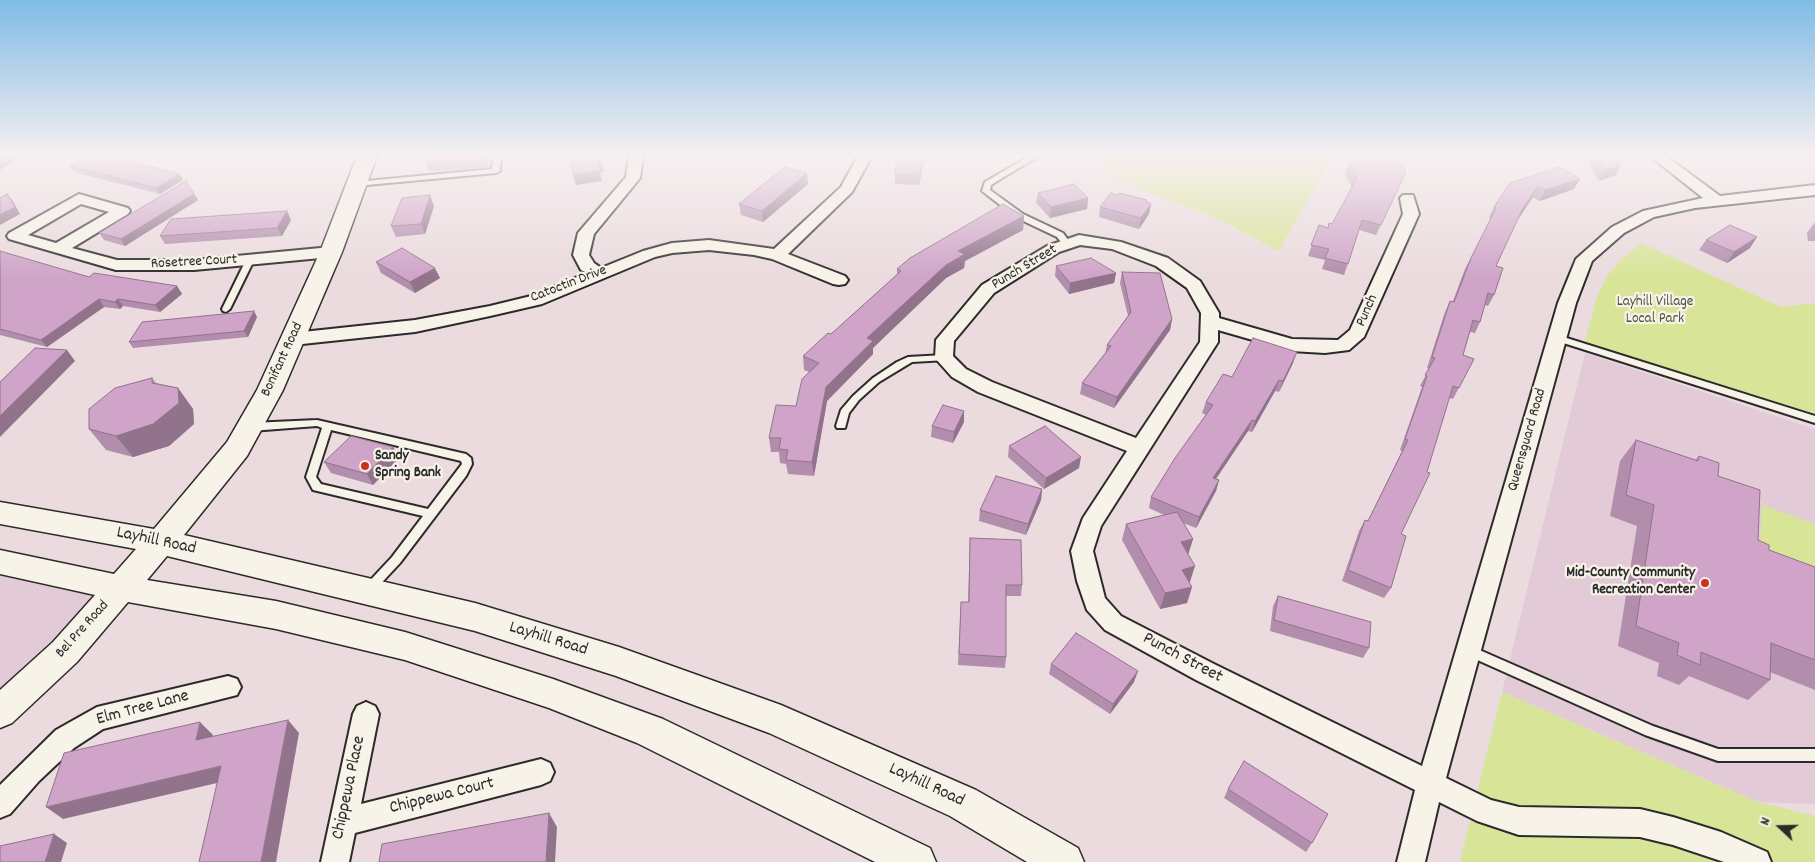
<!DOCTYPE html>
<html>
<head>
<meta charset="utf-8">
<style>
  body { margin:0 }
  #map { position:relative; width:1815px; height:862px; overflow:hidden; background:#ebdbde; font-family:Dekko,sans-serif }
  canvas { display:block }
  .north { position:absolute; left:1755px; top:802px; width:50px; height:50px; -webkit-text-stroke:4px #f7f3e8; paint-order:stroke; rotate:291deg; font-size:14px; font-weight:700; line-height:20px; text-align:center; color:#2b2b2b }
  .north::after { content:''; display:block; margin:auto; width:18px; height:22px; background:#2b2b2b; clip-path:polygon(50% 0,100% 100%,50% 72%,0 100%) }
</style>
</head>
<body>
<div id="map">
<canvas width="1815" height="862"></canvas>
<div class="north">N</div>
</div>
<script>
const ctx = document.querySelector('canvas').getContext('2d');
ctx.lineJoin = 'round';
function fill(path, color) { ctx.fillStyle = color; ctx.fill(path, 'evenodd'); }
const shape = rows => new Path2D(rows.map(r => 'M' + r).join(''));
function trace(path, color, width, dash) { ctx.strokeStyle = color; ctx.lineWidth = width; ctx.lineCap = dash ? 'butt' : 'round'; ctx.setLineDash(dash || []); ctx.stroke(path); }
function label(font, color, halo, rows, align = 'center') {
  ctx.font = font + ' Dekko,sans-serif'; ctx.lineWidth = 4.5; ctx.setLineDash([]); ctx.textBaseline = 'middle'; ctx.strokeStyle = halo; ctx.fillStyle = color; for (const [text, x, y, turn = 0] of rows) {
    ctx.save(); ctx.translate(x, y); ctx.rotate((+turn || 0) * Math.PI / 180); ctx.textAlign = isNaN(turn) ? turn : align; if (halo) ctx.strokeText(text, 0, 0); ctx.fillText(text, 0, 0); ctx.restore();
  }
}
const built = shape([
  [1585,353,1815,429,1815,804,1758,802,1502,692],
  [0,562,120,588,0,712]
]);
const green = shape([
  [1102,156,1340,156,1330,161,1279,251,1218,219,1110,177],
  [1641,243,1781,307,1815,303,1815,425,1733,399,1733,396,1583,348,1597,297,1607,276,1622,258],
  [1762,505,1815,524,1815,590,1758,569],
  [1502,692,1758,802,1815,816,1815,862,1460,862]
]);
const lane = shape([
  [493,156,501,156,500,171,496,173,356,186,352,184,356,182,492,169,493,156],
  [1030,156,1039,156,1002,178,991,185,990,190,1023,214,1063,233,1071,244,1070,246,1064,246,1057,237,1017,218,982,191,985,182,1030,156],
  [247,258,250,258,254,260,230,309,226,312,223,311,222,309,247,258],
  [1557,335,1815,416,1815,423,1554,340,1552,338,1554,336,1557,335],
  [944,355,949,358,947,360,912,362,879,382,859,400,849,413,845,428,837,428,836,426,841,410,853,396,873,378,897,362,908,357,944,355],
  [317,420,466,454,471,458,472,464,466,476,400,563,372,593,368,595,364,593,362,590,364,587,392,557,423,516,313,490,306,477,322,428,317,426,251,431,246,427,251,423,317,420],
  [331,430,461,461,462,464,428,509,321,484,316,477,331,430],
  [1468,645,1653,726,1718,749,1815,749,1815,761,1718,761,1645,735,1464,654,1462,650,1464,646,1468,645]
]);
const street = shape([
  [629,156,643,156,640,178,594,234,589,255,594,263,601,268,643,251,672,243,709,240,774,249,841,187,858,156,872,156,852,192,788,254,845,276,848,280,845,284,839,285,833,284,772,259,754,255,709,250,672,253,655,257,542,304,490,316,415,332,293,345,287,343,284,339,287,335,293,333,415,320,490,306,531,296,587,273,581,270,573,255,578,233,626,177,629,156],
  [1650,156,1666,156,1720,196,1815,185,1815,195,1695,208,1654,217,1624,233,1592,261,1576,303,1446,778,1491,800,1519,807,1640,809,1673,817,1721,832,1767,852,1771,862,1724,862,1673,845,1640,837,1519,835,1477,821,1439,802,1425,862,1397,862,1415,790,1196,680,1105,630,1087,610,1077,581,1071,551,1083,518,1127,451,978,392,952,377,935,358,936,340,982,285,1047,246,1079,235,1121,242,1168,258,1200,281,1219,313,1219,318,1292,339,1338,340,1350,330,1403,214,1400,198,1403,195,1413,195,1419,214,1364,337,1349,350,1325,353,1291,351,1218,330,1218,342,1101,526,1093,551,1105,598,1121,616,1214,664,1422,766,1558,303,1576,259,1612,227,1643,211,1703,198,1650,156],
  [1080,245,1112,249,1156,266,1187,288,1201,313,1200,342,1136,438,992,382,966,369,953,356,954,341,994,293,1059,252,1080,245],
  [79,194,128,208,130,211,128,214,72,248,117,260,194,260,331,247,337,249,339,252,337,255,331,257,194,270,116,270,9,239,7,236,9,233,79,194],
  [81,204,109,212,56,243,28,235,81,204],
  [228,676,237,679,241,687,237,695,103,729,74,748,39,781,10,814,0,818,0,785,56,730,97,707,228,676],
  [366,702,375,706,379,714,361,804,541,759,550,763,554,772,550,781,541,785,355,833,349,862,321,862,353,714,357,706,366,702]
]);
const secondary = shape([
  [357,156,377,156,342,252,283,390,247,456,184,535,475,603,619,647,781,705,976,790,1078,848,1084,862,1027,862,950,816,769,733,616,676,475,631,167,556,147,580,276,601,405,632,553,679,663,719,930,848,936,862,875,862,637,743,549,708,405,660,276,629,128,602,77,662,12,723,0,728,0,690,53,642,95,595,0,574,0,550,114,574,136,549,0,524,0,502,154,529,227,442,257,390,320,252,357,156]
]);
const wall = shape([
  [424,156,490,156,486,168,429,171],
  [897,156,927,156,926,161,924,160,919,185,895,184,895,174],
  [1353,156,1396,156,1401,183,1376,235,1359,230,1344,275,1322,269,1325,260,1308,256,1319,225,1328,228,1332,224,1352,187,1345,174,1349,164,1350,164],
  [1585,156,1616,156,1616,175,1599,181],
  [70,166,183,180,160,194,74,172],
  [1510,183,1574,189,1540,201,1533,197,1518,219,1496,266,1494,295,1488,306,1485,305,1480,322,1475,333,1470,332,1463,355,1474,359,1453,399,1449,398,1401,534,1391,588,1384,598,1342,581,1359,531,1365,520,1368,521,1402,451,1400,450,1422,387,1420,386,1429,369,1427,368,1445,312,1450,301,1453,301,1465,269,1491,219,1489,218,1494,207],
  [808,184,763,222,741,215,739,204],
  [1038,193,1088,198,1087,209,1050,218,1036,203],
  [194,194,198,200,125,246,104,240,99,233],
  [1147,203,1151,204,1149,214,1139,229,1099,217,1100,207],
  [434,206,425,234,396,237,391,226],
  [287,211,291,220,282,236,165,244,160,236],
  [1024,216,1023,230,965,261,964,268,946,278,873,348,873,354,827,401,814,476,788,474,786,464,780,463,779,452,771,452,769,438,796,406,809,372,804,370,803,356,831,334,897,275,897,269],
  [1815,222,1815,241,1808,241,1807,233],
  [1757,237,1750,248,1727,263,1699,250,1706,240],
  [0,251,89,277,177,286,182,294,160,312,123,306,120,309,104,307,47,347,0,335],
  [376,262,440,278,415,293,381,273],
  [1056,266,1116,273,1114,283,1069,294,1055,276],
  [1122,272,1172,319,1170,330,1114,408,1080,394,1082,383,1105,354,1107,345,1128,316,1120,283],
  [257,317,248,337,133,348,129,342],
  [1293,363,1279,392,1275,391,1252,432,1248,431,1216,479,1219,480,1216,491,1196,528,1183,523,1193,539,1188,554,1190,582,1189,582,1192,587,1187,603,1160,609,1122,540,1126,524,1164,515,1149,508,1151,497,1206,415,1202,413,1206,402,1232,377],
  [152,378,156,383,178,388,193,409,194,424,169,446,133,457,106,450,89,429],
  [964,422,953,443,931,437,932,426],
  [1636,440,1695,460,1699,456,1718,476,1758,540,1769,550,1815,567,1815,690,1770,672,1770,680,1748,700,1689,676,1679,685,1657,676,1659,663,1618,646,1637,526,1610,516,1620,461],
  [1009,446,1079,468,1044,489,1008,457],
  [393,447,399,458,373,485,331,473,324,462],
  [1042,489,1041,500,1026,535,979,521,980,510],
  [970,538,1022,585,1021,596,1006,596,1006,657,1005,668,958,665,961,602,968,602],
  [1278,596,1369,648,1363,658,1270,631,1273,606],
  [1051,664,1134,682,1110,714,1049,674],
  [1228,789,1312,843,1306,852,1224,798]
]);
const shadedWall = shape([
  [0,156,22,156,0,170],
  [483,156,490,156,486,168],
  [923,156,924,156,924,160,919,185,920,174],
  [602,162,604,172,600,173,602,181,576,185,573,175,597,163],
  [1621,165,1616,175,1599,181,1605,170],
  [807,173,808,184,763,222,762,211],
  [180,174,183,180,160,194,156,188],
  [1580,179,1574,189,1540,201,1545,190],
  [1538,186,1533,197,1517,221,1522,210],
  [7,194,13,201,20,214,0,225,0,215],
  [194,194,198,200,125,246,121,239],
  [430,195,434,206,425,234,421,224],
  [1088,198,1087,209,1050,218,1051,207],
  [1151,204,1149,214,1139,229,1141,218],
  [287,211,291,220,282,236,277,228],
  [1024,216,1023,230,965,261,964,268,946,278,873,348,873,354,827,401,814,476,812,462,826,387,867,338,958,251],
  [1757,237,1750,248,1727,263,1734,252],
  [435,268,440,278,415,293,410,282],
  [1116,273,1114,283,1069,294,1070,283],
  [177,286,182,294,160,312,155,305],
  [99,299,104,307,47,347,41,340],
  [118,299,123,306,120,309,115,302],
  [254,311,257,317,248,337,244,331],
  [1172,319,1170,330,1114,408,1117,397],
  [67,350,75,361,0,437,0,416],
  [1297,352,1293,363,1279,392,1283,381],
  [1279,380,1275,391,1252,432,1255,421],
  [178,388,193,409,194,424,169,446,133,457,116,436],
  [964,411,964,422,953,443,954,432],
  [1252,420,1248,431,1209,489,1213,478],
  [393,447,399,458,373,485,367,474],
  [1081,457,1079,468,1044,489,1046,478],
  [1219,480,1216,491,1196,528,1199,517],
  [1042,489,1041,500,1026,535,1028,524],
  [1193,539,1188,555,1181,542],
  [1195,566,1190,582,1177,586,1182,570],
  [1192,587,1187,603,1160,609,1165,593],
  [1138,671,1134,682,1110,714,1113,704],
  [288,720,299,733,276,862,261,862],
  [200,722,213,735,209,753,196,740],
  [221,766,234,779,63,819,46,807],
  [549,813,557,827,555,862,546,862],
  [54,834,67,843,61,862,45,862]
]);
const building = shape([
  [89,156,108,156,180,174,156,188,70,166,89,156],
  [569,156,600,156,602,162,597,163,600,170,573,175,569,156],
  [897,156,923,156,920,174,895,174,897,156],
  [1354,156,1396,156,1406,172,1381,225,1362,220,1348,264,1325,258,1329,249,1311,245,1319,225,1328,228,1329,223,1332,224,1357,178,1349,164,1358,164,1354,156],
  [1597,156,1616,156,1621,165,1605,170,1597,156],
  [785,167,807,173,762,211,739,204,785,167],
  [1560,167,1580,179,1545,190,1538,186,1522,210,1496,266,1503,268,1494,295,1488,293,1480,322,1473,320,1463,355,1474,359,1459,388,1453,386,1427,472,1430,473,1401,534,1406,536,1391,588,1348,570,1365,520,1368,521,1408,440,1405,439,1427,376,1425,375,1435,358,1432,357,1450,301,1454,302,1471,258,1496,208,1494,207,1510,183,1560,167],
  [186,181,194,194,121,239,99,233,186,181],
  [1074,184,1088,198,1051,207,1038,193,1074,184],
  [1111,193,1118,195,1119,193,1147,200,1146,202,1151,204,1141,218,1100,207,1111,193],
  [7,194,15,207,0,215,0,198,7,194],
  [430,195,421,224,391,226,402,198,430,195],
  [1003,204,1024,216,958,251,965,254,946,265,867,338,873,341,826,387,812,462,786,460,788,450,779,449,781,438,769,438,776,405,796,406,802,379,819,363,803,356,828,333,831,334,901,271,897,269,910,258,1003,204],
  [287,211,277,228,160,236,171,219,287,211],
  [1730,225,1757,237,1734,252,1706,240,1730,225],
  [402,248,435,268,410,282,376,262,402,248],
  [0,251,89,277,94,273,177,286,155,305,118,299,115,302,99,299,41,340,0,329,0,251],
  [1091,258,1116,273,1070,283,1056,266,1091,258],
  [1122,272,1160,273,1172,319,1117,397,1082,383,1111,346,1107,345,1131,312,1122,272],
  [254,311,244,331,129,342,142,322,254,311],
  [1253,338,1297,352,1283,381,1279,380,1255,421,1252,420,1213,478,1219,480,1199,517,1151,497,1175,458,1213,405,1206,402,1223,374,1232,377,1253,338],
  [35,348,67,350,0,416,0,382,35,348],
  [152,378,152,383,178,388,179,403,153,424,116,436,89,429,89,409,115,388,152,378],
  [943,405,964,411,954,432,932,426,943,405],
  [1045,426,1081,457,1046,478,1009,446,1045,426],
  [351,436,393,447,367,474,324,462,351,436],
  [1636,440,1698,461,1699,456,1719,463,1718,476,1760,490,1758,540,1769,545,1769,550,1815,567,1815,660,1771,643,1770,680,1701,652,1700,665,1677,655,1679,643,1636,626,1654,505,1626,495,1636,440],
  [996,476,1042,489,1028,524,980,510,996,476],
  [1177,512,1193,539,1181,542,1195,566,1182,570,1192,587,1165,593,1126,524,1177,512],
  [970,538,1021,540,1022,585,1006,585,1006,657,959,654,961,602,969,602,970,538],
  [1278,596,1371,622,1369,648,1274,620,1278,596],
  [1076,633,1138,671,1113,704,1051,664,1076,633],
  [288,720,261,862,199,862,221,766,46,807,64,753,200,722,196,740,288,720],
  [1244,761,1328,814,1312,843,1228,789,1244,761],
  [549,813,546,862,379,862,382,844,549,813],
  [54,834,45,862,0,862,0,846,54,834]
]);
const markers = [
  [365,466,5,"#c8321e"],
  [1705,583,5,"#c8321e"]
];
const streetNames = [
  ["Rosetree Court",194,263,-3],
  ["Punch Street",1025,268,-31],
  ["Catoctin Drive",569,285,-21],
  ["Punch",1368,311,-66],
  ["Bonifant Road",283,360,-65],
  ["Queensguard Road",1528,440,-74],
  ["Bel Pre Road",83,630,-48]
];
const parkNames = [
  ["Layhill Village",1655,303],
  ["Local Park",1655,320]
];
const poiNames = [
  ["Sandy",375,457],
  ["Spring Bank",375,474],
  ["Mid-County Community",1695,574,"right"],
  ["Recreation Center",1695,591,"right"]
];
const nearStreetnames = [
  ["Layhill Road",156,542,12],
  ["Layhill Road",548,640,17],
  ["Punch Street",1182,659,28],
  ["Elm Tree Lane",143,709,-15],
  ["Layhill Road",926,786,25],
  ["Chippewa Place",350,788,-78],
  ["Chippewa Court",442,797,-14]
];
fill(built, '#e3cad7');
fill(green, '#d8e598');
trace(lane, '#2b2b2b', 4);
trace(street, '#2b2b2b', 4);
trace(secondary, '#2b2b2b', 3);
fill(lane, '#f7f3e8');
fill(street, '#f7f3e8');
fill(secondary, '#f7f3e8');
fill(wall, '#b28dac');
fill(shadedWall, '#91738c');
fill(building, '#cfa4c8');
trace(building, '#91738c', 1);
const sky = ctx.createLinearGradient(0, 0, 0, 277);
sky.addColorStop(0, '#7fbce6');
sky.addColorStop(0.56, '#f6eff0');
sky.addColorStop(1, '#f6eff000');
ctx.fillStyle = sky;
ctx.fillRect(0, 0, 1815, 277);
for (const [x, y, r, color] of markers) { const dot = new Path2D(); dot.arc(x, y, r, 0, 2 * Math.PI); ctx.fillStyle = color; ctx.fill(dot); trace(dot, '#f7f3e8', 2); }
label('15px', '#2b2b2b', '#f7f3e8', streetNames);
label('15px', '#4e5041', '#f7f3e8', parkNames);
label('bold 15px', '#2b2b2b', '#f7f3e8', poiNames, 'left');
label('18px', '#2b2b2b', '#f7f3e8', nearStreetnames);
</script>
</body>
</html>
